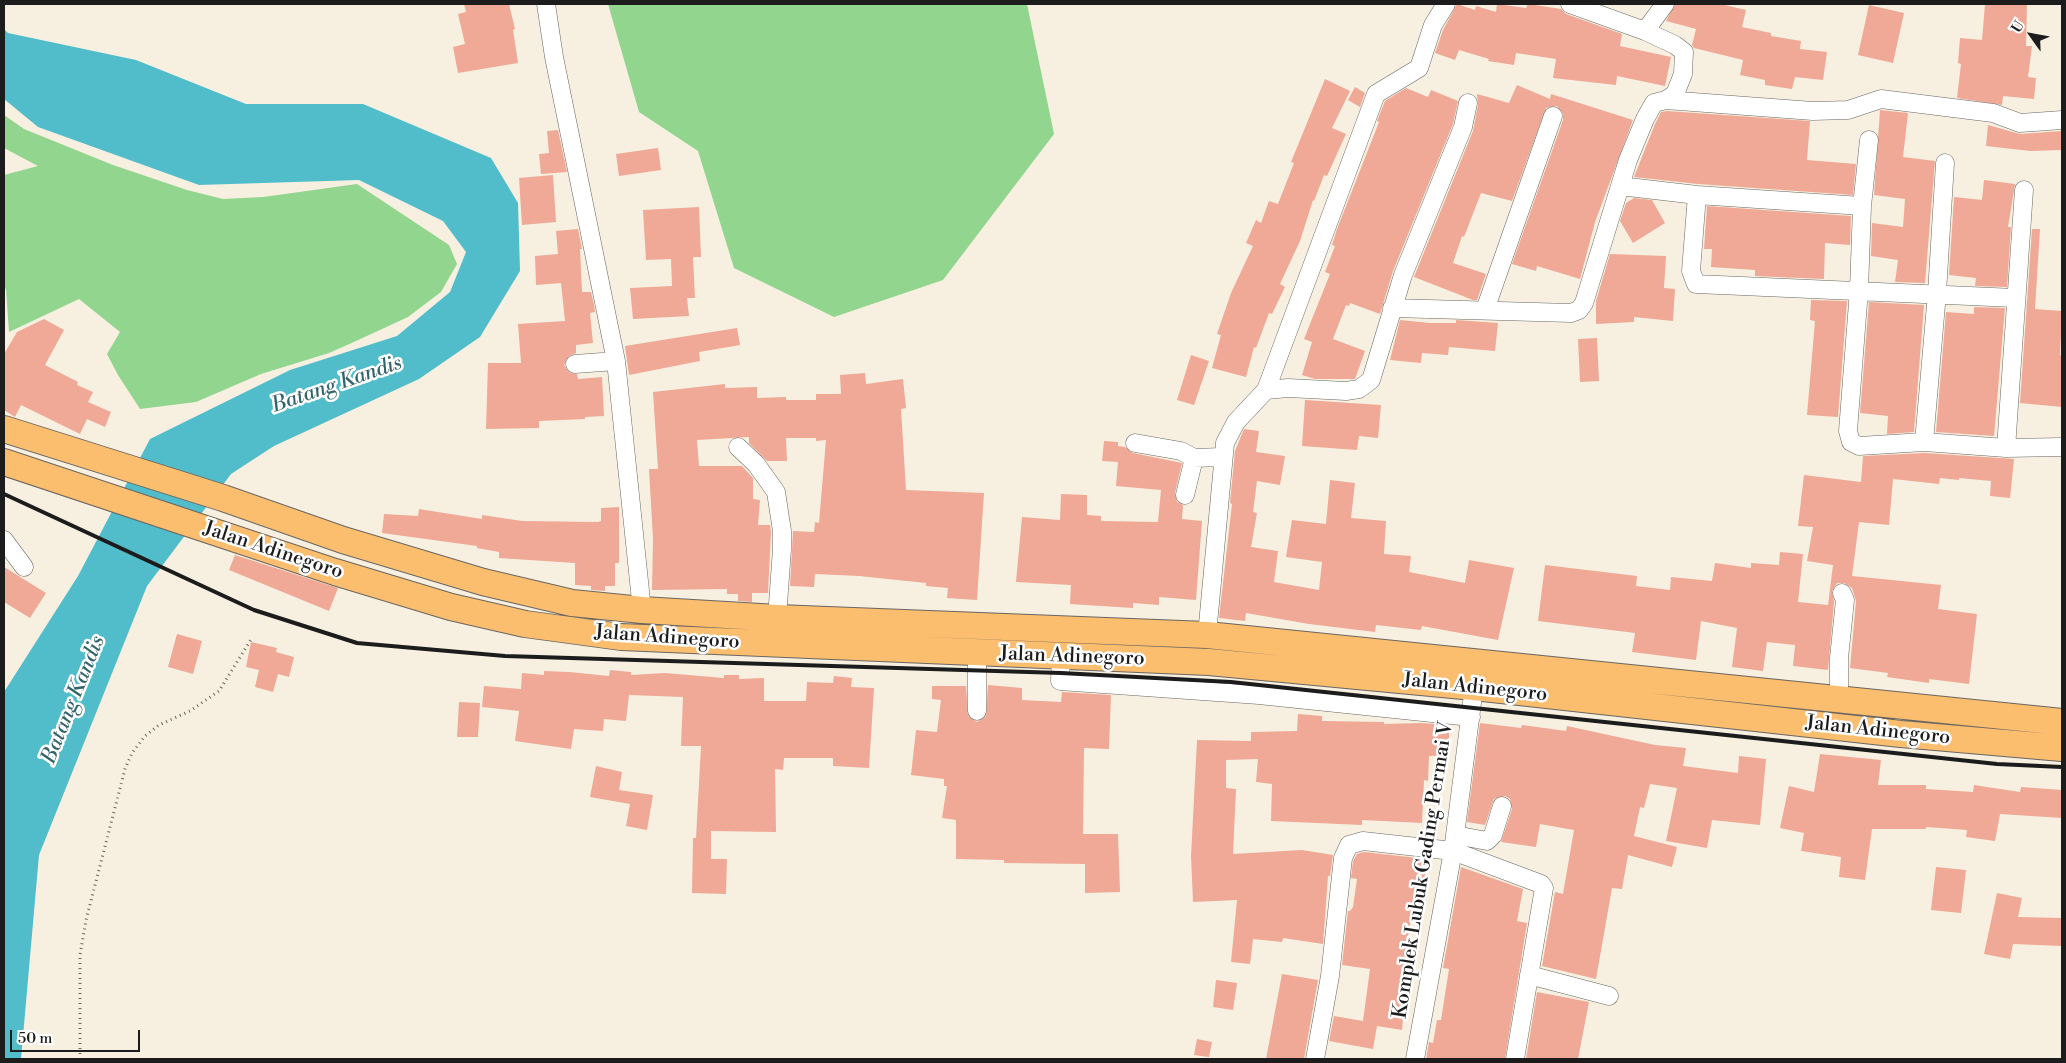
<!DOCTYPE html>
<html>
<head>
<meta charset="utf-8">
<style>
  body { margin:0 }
  #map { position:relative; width:2066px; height:1063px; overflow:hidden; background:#f7f0e1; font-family:"Libre Bodoni",serif }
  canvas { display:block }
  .frame { position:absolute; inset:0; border:5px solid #1c1c1c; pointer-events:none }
  .north { position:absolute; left:2006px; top:10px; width:50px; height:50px; -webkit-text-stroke:4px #fff; paint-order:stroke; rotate:302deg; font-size:14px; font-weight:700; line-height:20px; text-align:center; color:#1c1c1c }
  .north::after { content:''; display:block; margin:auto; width:18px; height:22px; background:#1c1c1c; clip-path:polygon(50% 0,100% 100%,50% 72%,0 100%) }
  .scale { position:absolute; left:10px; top:1030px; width:130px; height:22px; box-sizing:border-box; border:2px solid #1c1c1c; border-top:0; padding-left:6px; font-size:15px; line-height:18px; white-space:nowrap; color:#1c1c1c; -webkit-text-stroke:4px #fff; paint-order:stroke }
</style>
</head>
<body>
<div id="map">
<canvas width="2066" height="1063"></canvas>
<div class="frame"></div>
<div class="north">U</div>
<div class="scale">50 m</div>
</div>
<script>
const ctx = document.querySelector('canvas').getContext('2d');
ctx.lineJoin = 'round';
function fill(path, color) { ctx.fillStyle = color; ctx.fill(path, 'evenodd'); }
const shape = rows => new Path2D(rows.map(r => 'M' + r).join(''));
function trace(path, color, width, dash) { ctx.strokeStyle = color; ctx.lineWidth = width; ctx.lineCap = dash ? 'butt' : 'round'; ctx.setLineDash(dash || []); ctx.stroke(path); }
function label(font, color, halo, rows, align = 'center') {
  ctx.font = font + ' "Libre Bodoni",serif'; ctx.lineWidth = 5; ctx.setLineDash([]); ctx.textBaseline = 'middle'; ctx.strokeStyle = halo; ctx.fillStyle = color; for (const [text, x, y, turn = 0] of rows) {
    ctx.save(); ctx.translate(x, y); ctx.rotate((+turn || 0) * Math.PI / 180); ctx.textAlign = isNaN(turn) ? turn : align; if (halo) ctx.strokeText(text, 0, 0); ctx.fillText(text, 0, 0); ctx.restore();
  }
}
const green = shape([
  [608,4,1027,4,1054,134,943,280,834,317,734,268,698,151,639,112],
  [4,115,24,129,113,165,187,190,223,199,263,197,357,184,449,245,457,264,441,292,408,317,356,341,329,353,261,374,196,402,140,409,118,375,107,354,120,332,79,299,9,332,6,289,4,287,4,175,38,166,4,148]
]);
const water = shape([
  [4,29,8,33,136,60,246,104,363,104,491,158,518,203,520,271,480,337,419,379,274,446,231,474,147,586,39,855,21,1059,4,1059,4,692,78,576,150,439,290,370,397,336,450,292,466,252,443,221,359,180,199,185,38,127,4,99]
]);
const building = shape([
  [464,4,509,4,515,29,513,30,518,63,458,73,453,47,465,44,458,14,466,12],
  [1457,4,1475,10,1476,6,1496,12,1497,4,1526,8,1528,4,1561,9,1566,14,1622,34,1620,46,1671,57,1665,86,1617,76,1616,85,1553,78,1556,59,1516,53,1514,65,1488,61,1489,59,1459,50,1455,60,1435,53,1443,30],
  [1675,4,1720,4,1746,10,1742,27,1771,33,1771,36,1801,41,1800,49,1827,52,1823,80,1795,77,1792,89,1765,85,1765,80,1740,75,1743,60,1694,48,1692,45,1696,29,1666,21],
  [1985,4,2027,4,2026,46,2032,46,2028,77,2036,78,2034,99,2003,96,2002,105,1957,98,1961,64,1958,63,1960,38,1982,40],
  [1869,5,1904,13,1893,63,1858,55],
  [1325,79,1350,91,1332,128,1346,134,1327,176,1324,175,1314,201,1313,200,1300,241,1280,284,1285,287,1272,314,1269,313,1256,348,1254,347,1246,377,1212,368,1221,335,1217,334,1231,293,1253,246,1246,243,1256,220,1261,223,1269,201,1278,204,1294,163,1291,162,1300,140],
  [1517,85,1550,99,1551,94,1633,120,1595,222,1580,279,1537,266,1536,271,1512,264,1563,120,1563,114,1557,106,1546,108,1512,201,1481,193,1464,237,1462,236,1453,263,1486,274,1477,300,1473,300,1414,277,1473,131,1478,105,1477,94,1509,103],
  [1355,87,1365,93,1360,107,1348,100],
  [1406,88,1428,97,1431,90,1458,101,1453,124,1393,271,1380,314,1350,303,1349,306,1346,305,1333,339,1365,351,1355,379,1315,379,1302,375,1312,342,1304,339,1330,274,1325,272,1335,246,1332,245,1337,229,1379,122,1377,121,1385,101],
  [1880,110,1908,113,1903,157,1935,161,1925,283,1895,282,1898,260,1871,256,1872,223,1903,227,1905,199,1874,195],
  [1667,111,1810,121,1807,160,1856,164,1853,195,1698,184,1634,177,1655,124,1661,112],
  [1988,125,2020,134,2062,131,2062,150,2030,151,1986,146],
  [558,130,567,172,541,174,539,154,549,153,547,131],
  [658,148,661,170,619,176,616,154],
  [553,175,556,222,522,225,519,178],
  [1984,180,2015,184,2008,227,2011,227,2007,287,1975,286,1976,278,1949,275,1954,197,1982,200],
  [1634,198,1652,200,1665,223,1633,243,1620,221,1626,203],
  [1707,206,1851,216,1850,245,1825,243,1824,279,1755,276,1755,270,1711,267,1712,249,1704,249],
  [699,207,701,257,693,257,695,298,687,298,689,316,633,319,630,288,672,286,671,259,646,260,643,210],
  [578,229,582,249,580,249,582,292,591,292,594,305,595,312,590,313,593,343,576,345,576,353,569,356,564,365,570,373,577,374,578,379,602,377,604,416,585,417,585,419,539,421,539,428,486,429,488,363,521,363,518,324,565,321,561,283,536,285,535,256,558,254,556,231],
  [2032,229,2040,229,2035,309,2062,311,2060,355,2062,356,2062,407,2020,403],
  [1610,254,1666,256,1664,288,1675,289,1673,321,1634,317,1634,322,1596,324,1596,301],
  [1811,300,1847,301,1838,417,1807,415,1815,321,1810,320],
  [1869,302,1924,305,1914,432,1887,434,1888,416,1860,413],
  [1974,307,2005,308,1994,436,1936,432,1946,312,1974,314],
  [44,319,64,330,45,365,78,382,77,385,93,392,88,402,111,412,105,427,87,419,80,434,21,405,15,417,4,410,4,354,17,332],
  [1400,320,1430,323,1456,323,1456,320,1498,323,1495,351,1449,347,1448,355,1422,353,1421,363,1390,360],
  [737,328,740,345,699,352,700,361,629,375,625,346],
  [1597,338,1599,381,1580,382,1578,339],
  [1191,355,1209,361,1194,405,1177,400],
  [865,373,866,384,903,379,906,408,901,409,906,490,984,493,977,600,947,598,948,588,926,586,926,583,859,576,815,574,814,587,790,586,793,531,814,532,815,522,819,523,826,440,816,441,816,438,786,438,787,461,767,461,749,443,749,437,697,440,699,466,742,466,753,478,753,499,760,500,758,525,770,525,771,532,768,593,752,593,752,602,738,601,738,594,727,594,727,589,652,590,653,539,649,469,658,469,653,392,725,384,725,388,757,387,757,398,786,397,786,400,816,400,816,394,841,394,840,375],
  [1305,400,1381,405,1378,438,1359,436,1357,450,1302,446],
  [1244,429,1259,431,1256,452,1285,456,1280,485,1257,481,1253,512,1257,513,1251,547,1278,551,1274,582,1319,590,1322,562,1286,557,1292,520,1326,524,1330,480,1355,483,1351,518,1386,521,1384,554,1411,556,1409,572,1465,583,1469,560,1514,568,1498,640,1422,626,1421,630,1376,625,1375,632,1309,624,1246,613,1245,621,1219,618,1232,504,1230,503,1235,451],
  [1104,441,1118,442,1118,446,1125,447,1133,453,1182,463,1175,493,1177,502,1183,505,1182,519,1202,521,1196,600,1159,597,1159,605,1133,603,1133,608,1070,604,1071,585,1016,582,1022,517,1060,520,1061,494,1087,495,1087,515,1101,516,1101,521,1158,522,1161,490,1116,486,1118,462,1102,461],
  [1924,453,2014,459,2010,498,1990,496,1991,481,1959,478,1959,480,1940,478,1939,484,1893,479,1889,525,1859,522,1852,576,1941,585,1938,609,1977,614,1969,684,1929,679,1929,683,1887,677,1888,673,1850,668,1856,601,1852,588,1844,583,1837,583,1832,591,1834,602,1828,670,1793,666,1795,645,1767,642,1763,671,1732,667,1737,628,1701,621,1696,660,1632,652,1635,633,1538,621,1545,565,1637,576,1636,586,1670,590,1671,577,1712,581,1715,563,1751,568,1751,563,1779,565,1780,552,1803,554,1798,602,1828,605,1833,565,1807,561,1813,527,1798,526,1804,475,1861,482,1863,456],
  [619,507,619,563,615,563,615,586,605,586,605,591,591,590,591,586,575,585,575,563,499,558,499,552,477,548,477,546,382,533,384,514,418,516,419,509,482,519,482,515,522,521,598,522,601,521,601,508],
  [235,555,338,588,329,611,229,570],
  [4,567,46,593,30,618,4,602],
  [177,634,202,641,193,674,168,667],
  [251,642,277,648,276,652,294,657,289,677,278,674,273,692,255,687,259,670,246,667],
  [610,670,631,672,631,675,665,673,724,678,724,675,739,675,739,679,764,678,764,701,806,701,807,682,833,683,834,676,852,678,851,687,874,688,869,768,833,766,833,758,784,758,783,770,775,769,776,832,711,831,711,859,727,859,726,894,692,893,693,838,696,838,701,746,681,746,683,697,629,695,626,721,604,719,603,731,574,729,571,749,515,741,519,711,482,707,484,686,521,689,522,673,544,675,544,671,569,672,609,676],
  [988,685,1022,688,1022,700,1061,702,1062,692,1111,695,1109,749,1084,748,1083,834,1118,834,1120,892,1085,893,1085,864,1004,863,1004,860,956,859,956,820,942,818,947,786,944,786,944,779,911,775,916,730,937,732,941,700,932,699,932,686,966,686,968,716,977,722,986,716],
  [459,702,480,703,478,737,457,737],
  [1298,714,1322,716,1322,721,1384,722,1384,724,1421,723,1449,725,1449,755,1429,756,1428,781,1424,780,1422,823,1362,820,1362,825,1271,821,1272,784,1256,782,1258,759,1226,760,1226,788,1236,789,1233,854,1302,850,1333,855,1330,876,1328,876,1323,944,1283,938,1282,942,1253,939,1250,964,1231,962,1237,900,1193,902,1191,856,1197,740,1251,741,1251,732,1297,731],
  [1480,723,1521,728,1522,725,1566,731,1567,726,1655,745,1686,748,1683,766,1738,773,1739,756,1766,759,1760,825,1712,820,1707,848,1666,841,1677,788,1650,784,1644,808,1640,807,1634,836,1677,847,1672,867,1628,855,1622,889,1612,888,1596,979,1542,966,1555,892,1563,894,1574,830,1540,824,1536,847,1501,842,1512,809,1510,799,1505,796,1494,799,1485,825,1467,822],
  [1820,754,1881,760,1878,785,1926,785,1926,789,1973,792,1974,785,2020,792,2021,787,2062,790,2062,818,2000,814,1995,841,1966,837,1967,830,1926,827,1926,829,1872,829,1865,880,1839,877,1841,857,1801,851,1804,833,1780,828,1789,786,1814,792],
  [596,766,622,772,619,790,653,795,647,830,626,826,630,804,590,797],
  [1364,852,1427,859,1424,885,1421,885,1416,912,1412,912,1407,943,1410,944,1402,1030,1377,1026,1373,1049,1329,1041,1334,1016,1363,1021,1370,969,1342,965,1348,911,1350,911,1353,907,1357,879,1351,878,1353,861,1357,854],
  [1461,867,1523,889,1517,921,1527,923,1505,1059,1426,1059,1429,1042,1433,1043,1437,1020,1441,1020,1449,969,1443,968],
  [1936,867,1966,870,1961,913,1931,910],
  [1997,893,2022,898,2018,917,2062,918,2062,946,2013,944,2010,959,1984,954],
  [1282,974,1318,980,1304,1059,1266,1059],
  [1216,980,1237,983,1233,1010,1213,1007],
  [1537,992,1589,1002,1578,1059,1526,1059],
  [1197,1039,1212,1042,1209,1057,1194,1055]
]);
const path = shape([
  [80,1059,80,955,86,920,125,769,132,753,145,736,159,725,190,711,219,691,252,638]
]);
const minor = shape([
  [546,4,554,57,616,361,642,610],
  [1570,4,1645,31,1675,45,1684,52,1683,74,1675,94,1666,100],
  [1645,31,1665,4],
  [1869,140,1862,206,1859,290,1848,431,1851,442,1859,446,1924,442,2006,448,2062,447],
  [1620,186,1697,195,1862,206],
  [1697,195,1691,271,1696,284,2015,298],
  [1392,308,1571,313,1579,310,1584,303,1628,160,1645,119,1654,103,1666,100,1813,111,1848,110,1881,99,1993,113,2020,123,2062,120],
  [1485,310,1553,116],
  [575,364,616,361],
  [1266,390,1376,94,1419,68,1433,25,1446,4],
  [1924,442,1937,293,1945,163],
  [1135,443,1181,451,1194,458],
  [738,447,756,464,776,492,782,531,782,549,777,618],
  [2006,448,2024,190],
  [1185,495,1194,458,1222,457],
  [4,540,24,567],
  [1207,635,1225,443,1236,422,1266,390,1288,388,1346,391,1359,389,1371,380,1403,275,1463,127,1468,103],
  [977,653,977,711],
  [1061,657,1060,681,1259,695,1471,717],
  [1839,700,1839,658,1845,600,1842,593],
  [1455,835,1487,841,1493,835,1502,806],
  [1529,975,1609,996],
  [1315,1059,1330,976,1343,858,1349,845,1363,841,1453,851,1541,884,1544,888,1515,1059],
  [1415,1059,1453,851,1474,687]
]);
const highway = shape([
  [4,429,223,498,343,540,483,582,572,603,642,610,777,618,1207,635,2062,722],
  [4,462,335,572,451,607,525,624,621,637,1209,662,1474,687,1901,734,2062,748]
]);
const rail = shape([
  [4,494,254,610,357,643,505,656,1061,673,1231,682,1997,764,2062,767]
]);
const streetNames = [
  ["Jalan Adinegoro",273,551,18],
  ["Jalan Adinegoro",667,638,4],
  ["Jalan Adinegoro",1072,657,2],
  ["Jalan Adinegoro",1475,688,6],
  ["Jalan Adinegoro",1878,731,6],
  ["Komplek Lubuk Gading Permai V",1424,870,-81]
];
const waterNames = [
  ["Batang Kandis",337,385,-19],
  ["Batang Kandis",74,700,-68]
];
fill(green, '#91d58e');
fill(water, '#51bdcb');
fill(building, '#efa996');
trace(minor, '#696661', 19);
trace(highway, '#696661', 28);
trace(path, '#696661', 3, [1, 4]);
trace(minor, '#fff', 18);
trace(highway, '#fbbd6e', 26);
trace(rail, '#1c1c1c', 4);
label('20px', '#1c1c1c', '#fff', streetNames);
label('italic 21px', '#34646b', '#fff', waterNames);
</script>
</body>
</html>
